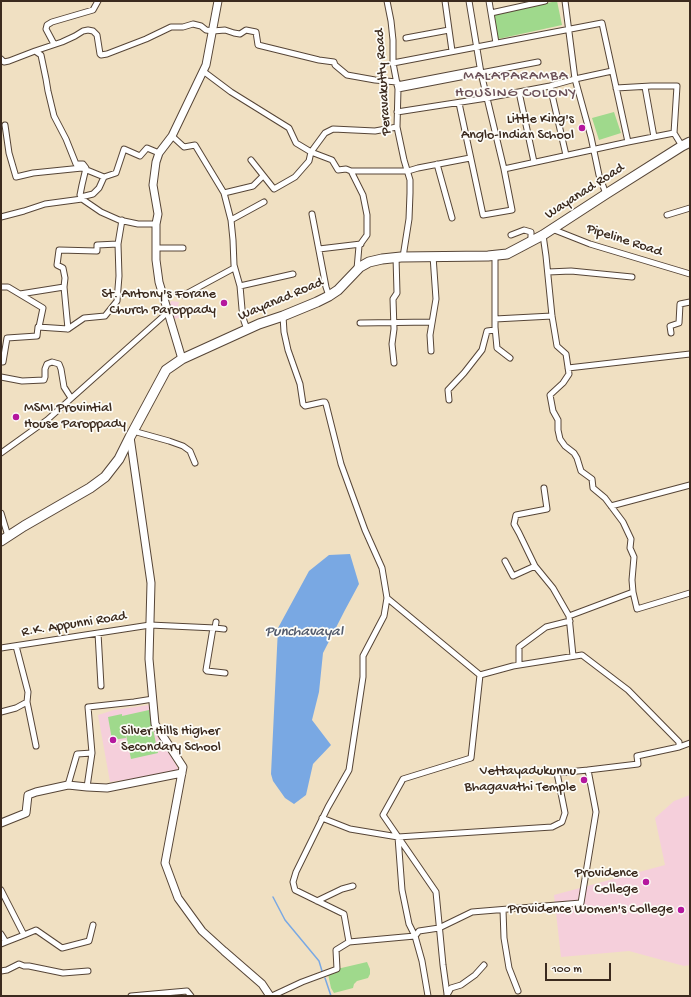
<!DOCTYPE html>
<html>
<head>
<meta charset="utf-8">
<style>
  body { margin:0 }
  #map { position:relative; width:691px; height:997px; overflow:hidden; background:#f0e0c2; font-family:"Gochi Hand",sans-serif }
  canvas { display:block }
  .frame { position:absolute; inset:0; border:2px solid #3b2a1e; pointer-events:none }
  .scale { position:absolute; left:545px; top:963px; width:66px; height:18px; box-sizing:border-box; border:2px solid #3b2a1e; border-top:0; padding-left:5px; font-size:12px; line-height:14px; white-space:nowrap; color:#3b2a1e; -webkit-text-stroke:3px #fdfcf7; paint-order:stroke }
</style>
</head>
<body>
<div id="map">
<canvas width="691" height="997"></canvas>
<div class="frame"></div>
<div class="scale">100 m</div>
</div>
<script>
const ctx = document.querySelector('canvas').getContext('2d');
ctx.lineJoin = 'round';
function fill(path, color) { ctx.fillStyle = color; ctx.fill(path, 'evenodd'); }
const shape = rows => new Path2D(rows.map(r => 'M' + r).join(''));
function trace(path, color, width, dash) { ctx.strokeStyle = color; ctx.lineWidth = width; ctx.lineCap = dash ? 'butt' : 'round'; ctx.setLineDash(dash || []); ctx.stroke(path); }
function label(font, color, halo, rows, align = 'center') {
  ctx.font = font + ' "Gochi Hand",sans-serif'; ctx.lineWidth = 3.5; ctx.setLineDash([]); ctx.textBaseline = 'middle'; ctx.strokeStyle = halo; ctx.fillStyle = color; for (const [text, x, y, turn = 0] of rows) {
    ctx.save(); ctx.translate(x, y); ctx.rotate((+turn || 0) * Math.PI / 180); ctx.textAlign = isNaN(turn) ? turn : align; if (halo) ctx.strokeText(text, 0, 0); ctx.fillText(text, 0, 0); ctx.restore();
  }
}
const built = shape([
  [171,301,179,302,178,306,181,317,172,320,170,314,175,312,174,308,169,307],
  [149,705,156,730,180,772,110,782,98,715,114,710],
  [690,795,690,965,684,966,629,951,561,957,554,895,665,865,655,818,674,801]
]);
const green = shape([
  [557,1,562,25,498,39,493,14],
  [614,112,621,133,599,140,592,118],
  [149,710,158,753,131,759,124,725,126,738,112,740,108,717,122,714,122,716],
  [367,962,370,969,370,974,368,978,357,981,354,984,353,988,334,993,331,988,328,974,337,969]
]);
const water = shape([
  [350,554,359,584,345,610,323,653,319,692,312,720,331,745,313,764,306,795,294,804,285,798,273,781,271,774,278,628,309,571,329,555]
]);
const stream = shape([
  [273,897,285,920,319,961,322,971],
  [325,978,331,996]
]);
const street = shape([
  [387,1,391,21,393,40,393,63,398,89,397,127,404,160,410,180,410,193,409,219,403,257],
  [445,1,452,51],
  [489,1,496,43],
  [565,1,575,79,591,137,599,175,606,194],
  [491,13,545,1],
  [406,38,449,30],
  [54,44,46,29,47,25,52,22,93,10,98,1],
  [35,51,62,42,75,36,83,31,88,30,93,31,97,35,100,54,101,55,107,54,146,39,171,27,183,27,193,24,201,26,206,30,213,31,225,30,234,33,240,34,246,30,256,32,258,45,319,60,334,62,335,65,347,75,375,80,397,82],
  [1,59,4,62,9,61,35,51,41,55,46,79,48,91,54,116,66,139,76,164,83,164,86,168,82,185,80,195,81,197],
  [393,63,602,23,628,142],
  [203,71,231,92,289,128,296,143,311,152,309,161,295,177,274,189,251,160],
  [397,85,480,69],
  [550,86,566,155],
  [645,87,654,137],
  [616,88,651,86,677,86,674,133],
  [398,89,538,62],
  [519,92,534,162],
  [459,103,483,215,512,210,504,169,481,73,469,1],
  [397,112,487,98,550,86,575,79,612,71],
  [5,125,9,153,16,177,33,173,82,168,104,177],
  [172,136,184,147,195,145,224,193,253,186,263,176],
  [437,164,452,218],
  [504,169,628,142,674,133,682,146],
  [351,171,408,171,418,168,470,158],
  [224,193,231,220],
  [81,199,81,197,93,194,99,188,104,177,116,173,124,149,140,156,147,148,159,153],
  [312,214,326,287,329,296],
  [667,215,690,208],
  [1,217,24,211,45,204,82,199,101,212,119,220,138,224,156,224],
  [552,229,590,244,690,274],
  [511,235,524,230,531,232,531,241],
  [543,235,546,256,552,316,557,346,566,354,569,374,563,383,550,395,553,411,558,420,558,430,560,439,565,446,574,453,577,458,581,471,592,479,593,488,605,498,623,522,631,539,630,548,634,557,632,580,633,592,637,609,690,593],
  [156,248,183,248],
  [319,249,361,244],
  [495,255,495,327,497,348,510,358],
  [357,269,359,246,367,235,367,215,363,195,351,171,346,169,338,170,332,160,311,152,325,133,333,129,375,131,397,127],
  [548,272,571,271,632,277],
  [240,286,293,274],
  [1,287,8,287,43,308,39,327],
  [20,294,64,287],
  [184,295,234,268],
  [495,319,552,316],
  [360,323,432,322],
  [68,329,84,318,105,316,117,301,119,276,118,244,122,220],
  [247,329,244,321,242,309,240,286,234,265,233,240,231,220,264,202],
  [671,333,670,326,679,323,680,304,690,302],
  [431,351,430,335,436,299,433,256],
  [1,362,3,362,7,338,37,336,38,327,68,329,64,287,65,278,63,268,57,265,59,250,97,251,97,245,118,244],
  [394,363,392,344,394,329,393,299,397,293,396,257],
  [568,368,690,354],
  [1,377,22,381,44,380,45,377,45,369,47,364,52,362,59,364,61,369,64,387,71,398],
  [449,400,448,390,464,373,482,350,487,331,495,330],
  [133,431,169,441,183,446,190,451,195,463],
  [1,453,47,420,168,312],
  [611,506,690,485],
  [1,513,8,536],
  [505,561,513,576,535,566,519,533,514,524,516,515,547,509,544,488],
  [535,566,553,588,569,616,573,656],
  [387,598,480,675,471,758,403,779,383,815,436,892,443,965,447,994],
  [569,616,633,592],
  [213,628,206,670,207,671,225,673],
  [215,628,224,629],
  [98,633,101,686],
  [1,648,150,625,215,628,216,622],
  [519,665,519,647,546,627,570,621],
  [27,702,36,746],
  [1,712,16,708,27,702,28,692,16,646],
  [679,747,690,743],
  [68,785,77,754,92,753],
  [87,787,92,753,88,707,134,702,153,699],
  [322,818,350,829,398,837],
  [1,890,24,935,36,930,62,948,89,941,93,925],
  [317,901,342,889,353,886],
  [503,910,504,938,509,968,518,991],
  [1,934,6,942,1,944],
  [6,942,24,935],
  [349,942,415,936,419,931,439,928,472,912,581,903,596,812,588,770,638,764,637,756,679,747,679,742,628,690,582,655,513,666,480,675],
  [1,971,7,970,19,964,24,966,29,966,63,973,88,971],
  [447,995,451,988,461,985,475,975,484,965],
  [131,996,187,991,191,996],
  [272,996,302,982,337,969,336,950,349,942,344,914,295,890,293,882,296,872,328,807,349,770,363,677,363,656,384,616,387,598,382,568,365,530,341,464,326,404,325,402,323,402,305,406,303,404,300,384,288,350,284,332,283,316],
  [428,996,422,961,415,936,409,924,402,890,398,837,552,827,562,822,565,813,557,773,588,770]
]);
const secondary = shape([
  [182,359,159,282,156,260,156,224,158,214,153,185,156,162,159,153,172,136,206,65,218,1],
  [130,437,151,583,149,659,155,724,183,767,165,863,178,898,202,931,224,951,262,984,270,996],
  [1,823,26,813,28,795,36,792,68,785,87,787,107,788,182,773]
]);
const highway = shape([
  [1,541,24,526,90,488,105,477,119,459,130,437,166,370,182,359,259,324,283,316,317,302,329,296,338,290,360,267,369,262,382,259,401,257,488,256,507,254,543,235,606,194,682,146,690,142]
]);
const markers = [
  [582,128,4,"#b5179e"],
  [224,303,4,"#b5179e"],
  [16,417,4,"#b5179e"],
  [113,740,4,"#b5179e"],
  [584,780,4,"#b5179e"],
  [646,882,4,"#b5179e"],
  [681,910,4,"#b5179e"]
];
const streetNames = [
  ["Peravakutty Road",384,82,-94],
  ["Wayanad Road",585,192,-33],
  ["Pipeline Road",624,241,18],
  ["Wayanad Road",281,300,-23],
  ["R.K. Appunni Road",74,625,-9]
];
const poiNames = [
  ["Little King's",574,120],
  ["Anglo-Indian School",574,136],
  ["St. Antony's Forane",216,295],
  ["Church Paroppady",216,311],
  ["MSMI Provintial",24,409,"left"],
  ["House Paroppady",24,425,"left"],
  ["Silver Hills Higher",121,732,"left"],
  ["Secondary School",121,748,"left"],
  ["Vettayadukunnu",576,772],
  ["Bhagavathi Temple",576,788],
  ["Providence",638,874],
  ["College",638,890],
  ["Providence Women's College",673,910]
];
const neighbourhoodNames = [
  ["MALAPARAMBA",516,77],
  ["HOUSING COLONY",516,94]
];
const waterNames = [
  ["Punchavayal",304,633]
];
fill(built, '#f5cfdb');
fill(green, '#9fd98c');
fill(water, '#79a8e3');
trace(stream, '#79a8e3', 1.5);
trace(street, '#564537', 7);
trace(secondary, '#564537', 9);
trace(highway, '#564537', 11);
trace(street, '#fff', 5);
trace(secondary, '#fff', 7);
trace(highway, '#fff', 9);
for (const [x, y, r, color] of markers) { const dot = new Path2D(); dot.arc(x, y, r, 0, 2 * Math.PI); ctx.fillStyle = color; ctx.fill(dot); trace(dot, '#fdfcf7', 1.5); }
label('14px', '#3b2a1e', '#fdfcf7', streetNames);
label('14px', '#3b2a1e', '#fdfcf7', poiNames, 'right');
ctx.letterSpacing = '1px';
label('15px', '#6c5158', '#fdfcf7', neighbourhoodNames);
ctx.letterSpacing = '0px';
label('italic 15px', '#545c6d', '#fdfcf7', waterNames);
</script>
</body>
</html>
